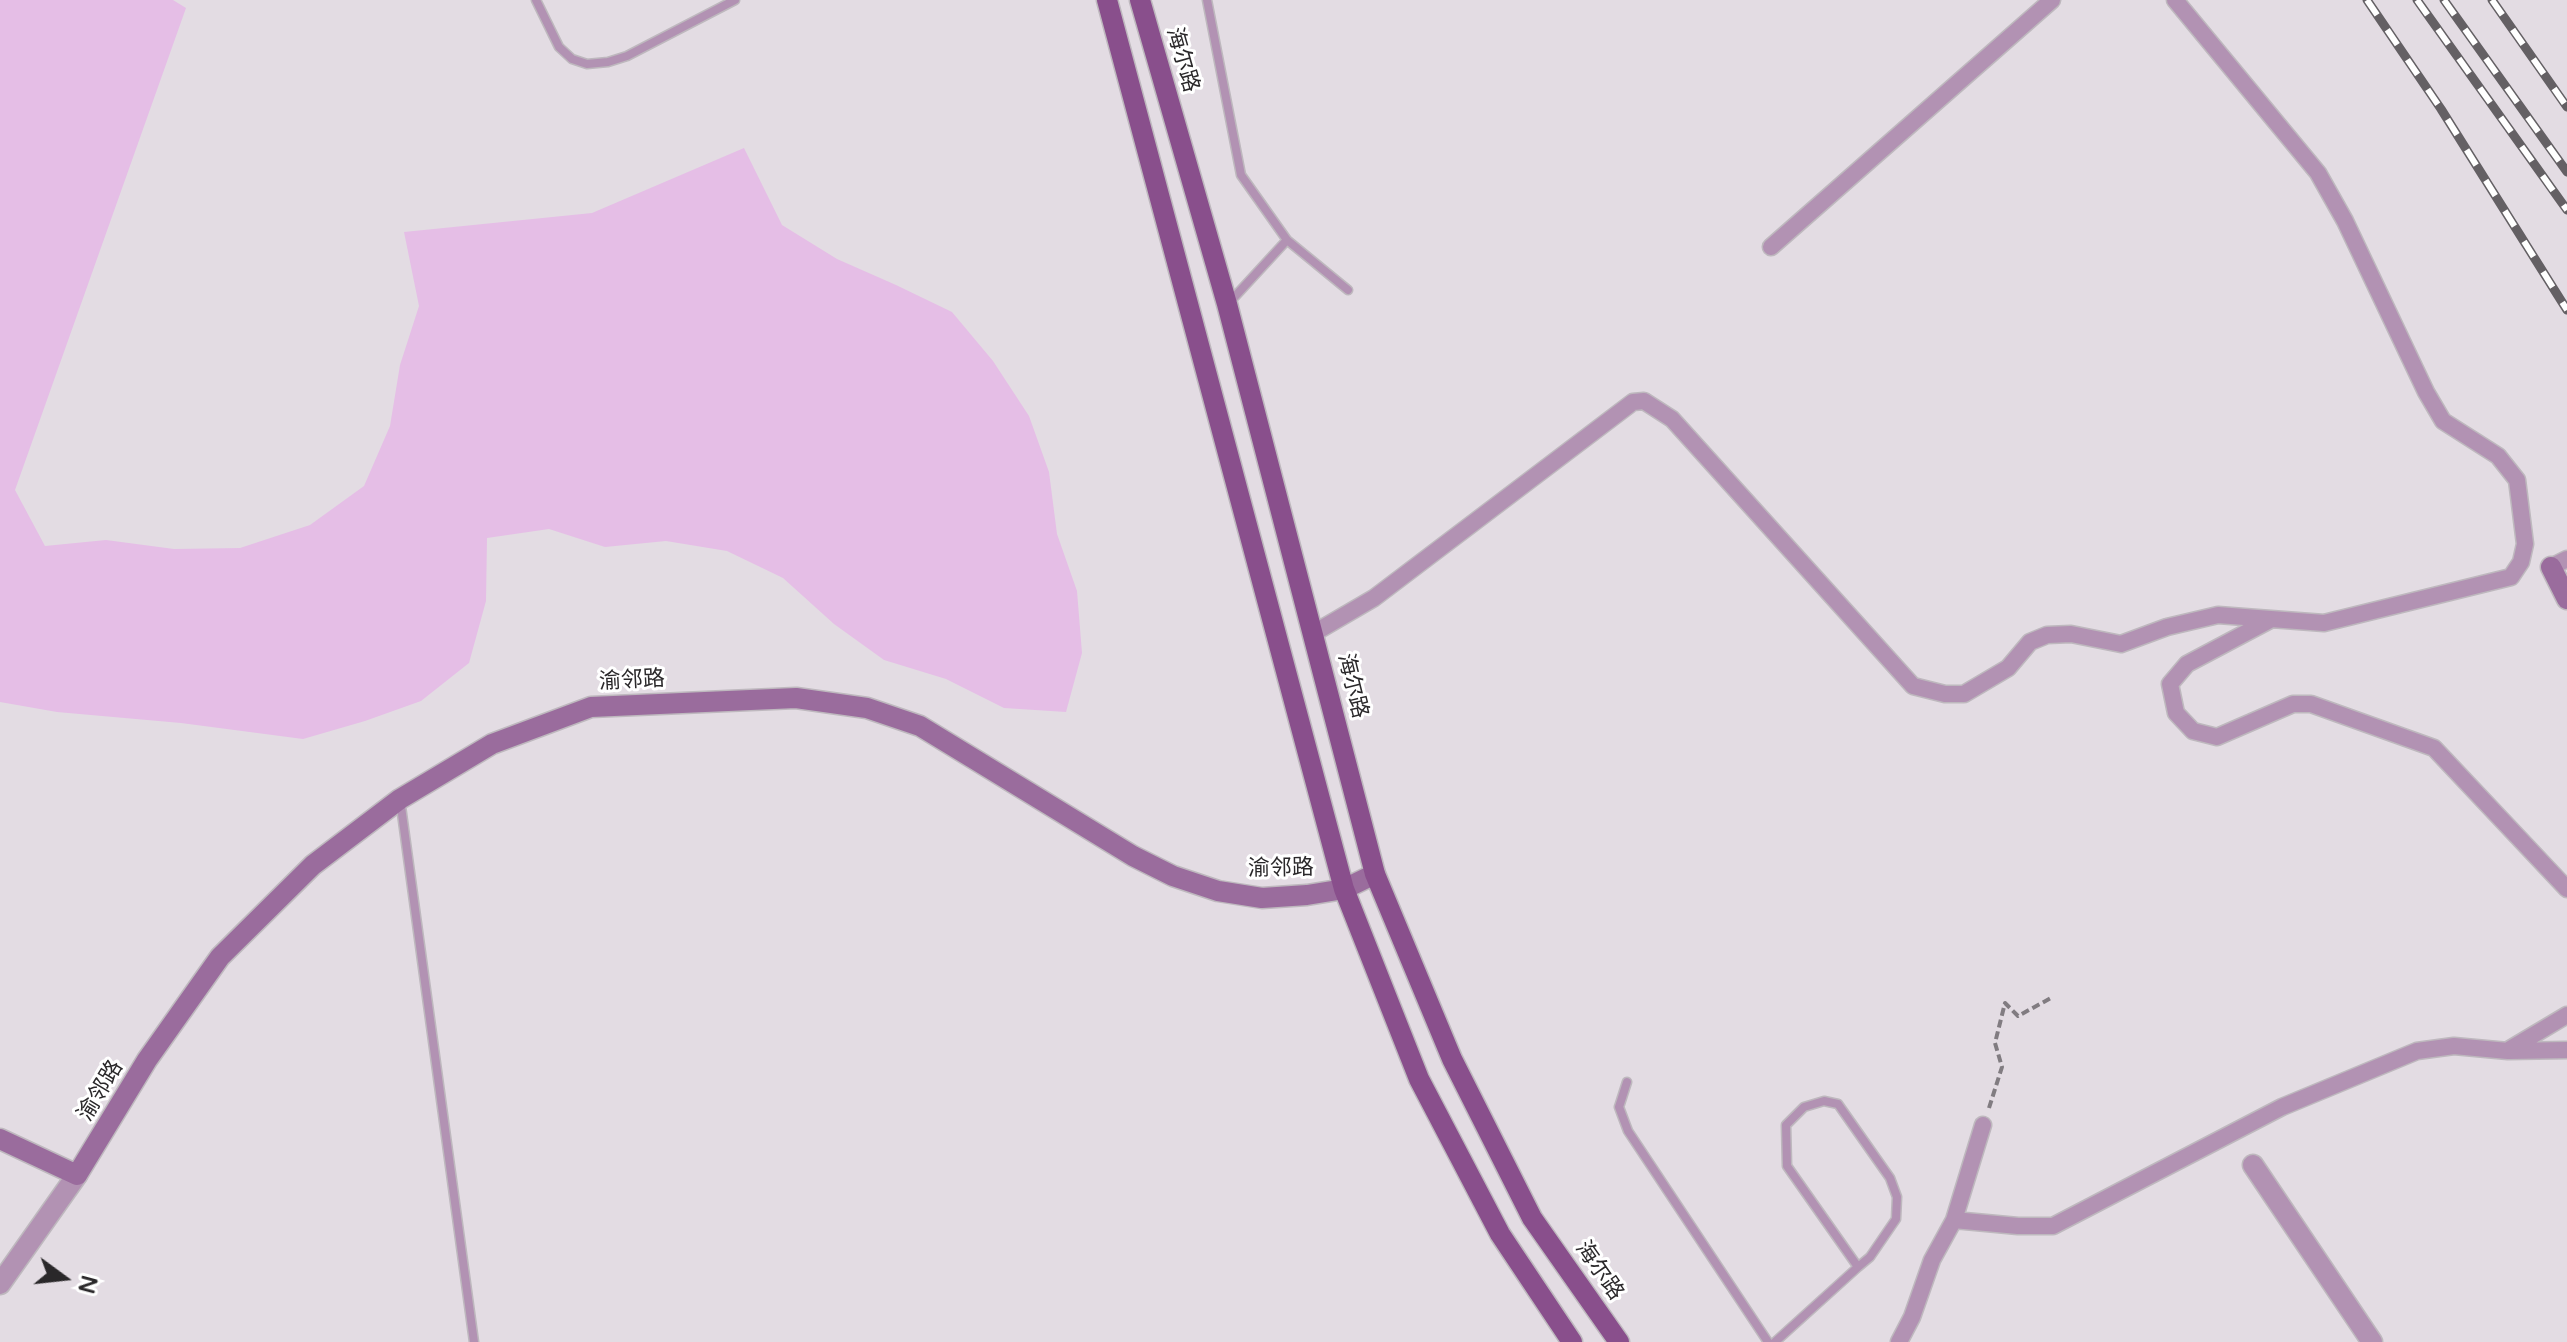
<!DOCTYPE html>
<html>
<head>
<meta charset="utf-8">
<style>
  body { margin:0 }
  #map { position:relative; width:2567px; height:1342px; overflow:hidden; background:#e3dce3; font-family:"Varela Round",sans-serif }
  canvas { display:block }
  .north { position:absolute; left:24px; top:1238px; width:80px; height:80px; -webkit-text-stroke:6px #fff; paint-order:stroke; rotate:105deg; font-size:22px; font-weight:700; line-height:32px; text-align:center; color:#2a282a }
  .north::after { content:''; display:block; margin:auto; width:28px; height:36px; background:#2a282a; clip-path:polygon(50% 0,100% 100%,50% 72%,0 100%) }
</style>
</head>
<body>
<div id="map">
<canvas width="2567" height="1342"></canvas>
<div class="north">N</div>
</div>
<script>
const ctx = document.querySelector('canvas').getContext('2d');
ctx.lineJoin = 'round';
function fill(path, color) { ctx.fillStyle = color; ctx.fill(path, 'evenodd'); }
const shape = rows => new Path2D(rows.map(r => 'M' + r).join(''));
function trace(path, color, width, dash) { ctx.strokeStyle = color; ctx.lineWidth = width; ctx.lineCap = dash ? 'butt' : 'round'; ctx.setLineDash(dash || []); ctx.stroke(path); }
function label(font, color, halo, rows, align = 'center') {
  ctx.font = font + ' "Varela Round","Noto Sans SC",sans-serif'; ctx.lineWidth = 6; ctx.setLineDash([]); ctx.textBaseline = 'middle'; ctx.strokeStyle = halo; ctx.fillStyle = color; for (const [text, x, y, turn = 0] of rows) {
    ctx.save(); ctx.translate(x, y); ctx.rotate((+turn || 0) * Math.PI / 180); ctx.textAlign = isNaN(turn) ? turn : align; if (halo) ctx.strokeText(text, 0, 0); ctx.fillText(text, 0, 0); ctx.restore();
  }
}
const green = shape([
  [0,0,173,0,186,8,15,490,45,546,106,540,174,549,240,548,310,525,364,486,390,426,400,365,419,306,404,232,592,213,744,148,782,225,837,259,896,285,952,312,993,361,1029,416,1049,472,1057,534,1077,591,1082,653,1066,712,1004,708,946,679,884,660,834,624,783,578,727,551,666,541,605,547,549,529,487,538,486,601,469,663,421,701,365,721,303,739,181,723,57,712,0,702]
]);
const path = shape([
  [1989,1108,2002,1067,1995,1043,2005,1003,2018,1016,2051,998]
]);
const service = shape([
  [536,0,559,47,572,59,587,64,608,62,627,56,735,0],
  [1207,0,1241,175,1287,240,1348,290],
  [1228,304,1287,240],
  [400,799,474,1342],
  [1627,1082,1619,1107,1628,1131,1768,1342],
  [1775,1342,1858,1267,1870,1257,1896,1219,1897,1197,1890,1178,1838,1104,1824,1101,1804,1107,1786,1125,1787,1166,1858,1267]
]);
const minor = shape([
  [1771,247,2052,0],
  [2551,567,2567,559],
  [2270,620,2187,664,2170,684,2176,713,2193,731,2217,737,2293,704,2311,704,2434,748,2567,889],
  [1314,633,1374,598,1633,402,1644,401,1672,419,1913,686,1945,694,1964,694,2008,668,2030,642,2047,635,2071,634,2121,644,2167,627,2218,615,2324,623,2511,577,2521,562,2525,544,2517,480,2498,456,2443,421,2426,392,2345,221,2318,173,2175,0],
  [2510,1049,2567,1015],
  [1954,1220,2018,1226,2053,1226,2282,1107,2417,1051,2454,1046,2508,1051,2567,1050],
  [1899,1342,1912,1317,1932,1260,1954,1220,1983,1125]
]);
const tertiary = shape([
  [2253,1165,2372,1342],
  [0,1284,77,1175]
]);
const secondary = shape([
  [2551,567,2567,599],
  [0,1139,77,1175,147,1060,220,957,313,865,400,799,492,744,591,707,796,698,867,708,920,726,1133,856,1173,876,1218,891,1262,898,1307,895,1344,889,1375,874]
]);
const primary = shape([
  [1107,0,1344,889,1419,1079,1500,1234,1572,1342],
  [1140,0,1227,304,1375,874,1452,1059,1532,1218,1619,1342]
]);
const rail = shape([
  [2367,0,2441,109,2567,310],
  [2417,0,2567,210],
  [2444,0,2567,172],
  [2492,0,2567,107]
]);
const streetNames = [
  ["海尔路",1182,60,74],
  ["渝邻路",632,681,-3],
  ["海尔路",1352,686,76],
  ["渝邻路",1281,869,-1],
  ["渝邻路",101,1091,-59],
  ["海尔路",1599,1271,55]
];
fill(green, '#e5bee6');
trace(service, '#beb8be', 11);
trace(minor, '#beb8be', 19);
trace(tertiary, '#beb8be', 23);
trace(secondary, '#beb8be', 23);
trace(primary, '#beb8be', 23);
trace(path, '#817c81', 4, [8, 4]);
trace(service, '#b292b3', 8);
trace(minor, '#b292b3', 16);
trace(tertiary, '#b292b3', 20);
trace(secondary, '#9a6c9d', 20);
trace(primary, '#894f8c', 20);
trace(rail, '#646064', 9);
trace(rail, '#fff', 6, [18]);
label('22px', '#2a282a', '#fff', streetNames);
</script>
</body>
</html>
